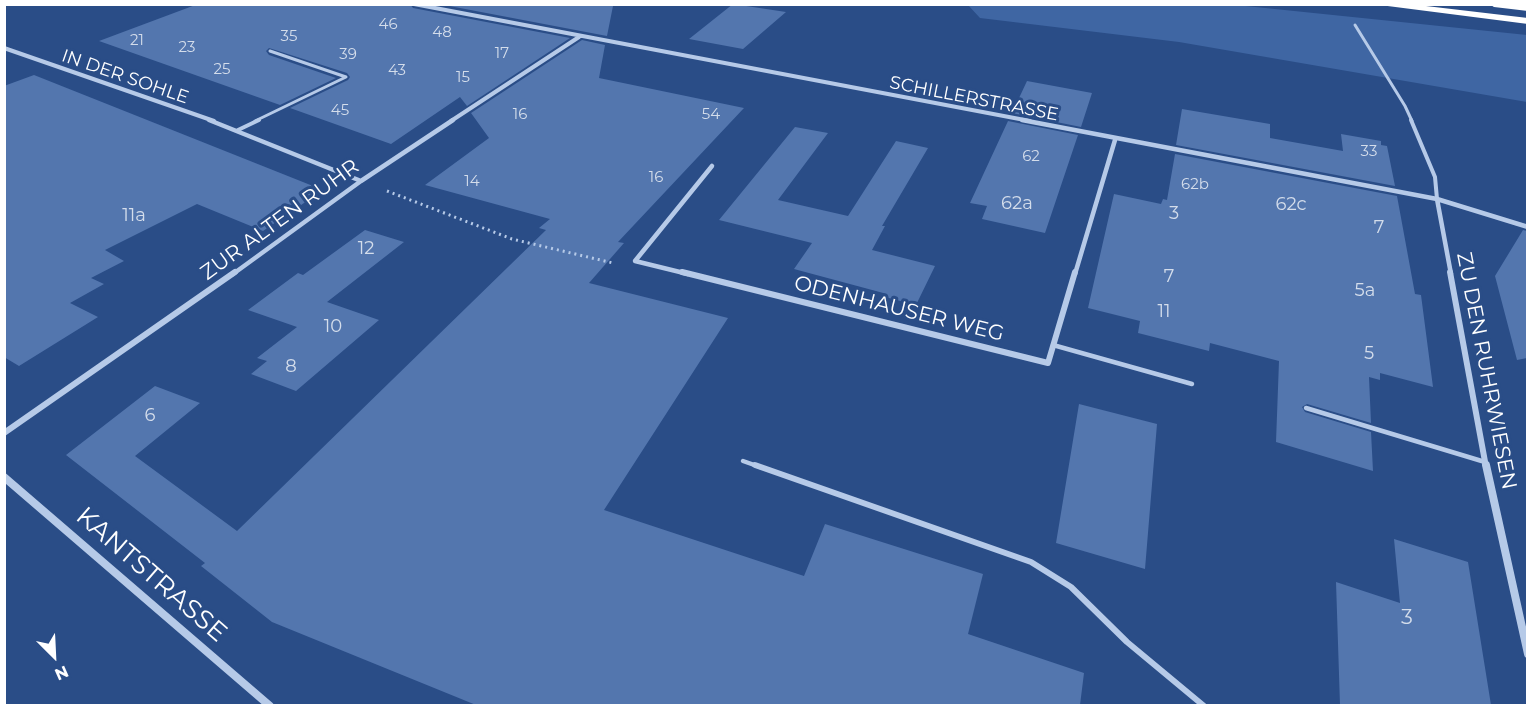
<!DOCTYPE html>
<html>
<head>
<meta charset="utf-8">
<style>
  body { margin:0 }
  #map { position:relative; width:1532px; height:710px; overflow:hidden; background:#2a4d87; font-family:Montserrat,sans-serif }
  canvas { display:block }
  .frame { position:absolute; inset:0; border:6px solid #fff; pointer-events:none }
  .north { position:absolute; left:24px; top:626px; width:60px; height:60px; -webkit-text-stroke:4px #2a4d87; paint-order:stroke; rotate:156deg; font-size:16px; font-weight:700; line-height:24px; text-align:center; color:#fff }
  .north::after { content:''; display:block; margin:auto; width:21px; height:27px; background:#fff; clip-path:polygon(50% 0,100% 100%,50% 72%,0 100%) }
</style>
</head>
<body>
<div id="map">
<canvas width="1532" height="710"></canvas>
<div class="frame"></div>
<div class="north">N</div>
</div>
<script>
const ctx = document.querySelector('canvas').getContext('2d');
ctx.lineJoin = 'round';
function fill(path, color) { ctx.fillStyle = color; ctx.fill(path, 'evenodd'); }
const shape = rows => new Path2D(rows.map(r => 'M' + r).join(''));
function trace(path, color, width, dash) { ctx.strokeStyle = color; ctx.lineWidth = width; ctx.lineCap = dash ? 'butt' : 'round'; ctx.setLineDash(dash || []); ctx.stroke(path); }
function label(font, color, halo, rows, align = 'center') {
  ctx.font = font + ' Montserrat,sans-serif'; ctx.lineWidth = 6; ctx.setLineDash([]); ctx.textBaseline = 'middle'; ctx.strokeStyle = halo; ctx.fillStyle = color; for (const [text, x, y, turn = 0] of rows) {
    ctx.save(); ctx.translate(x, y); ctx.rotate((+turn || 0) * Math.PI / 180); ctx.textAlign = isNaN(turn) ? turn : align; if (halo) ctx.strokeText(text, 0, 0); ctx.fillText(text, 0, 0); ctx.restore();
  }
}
const green = shape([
  [968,5,1236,5,1527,35,1527,102,1179,42,980,18]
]);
const building = shape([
  [198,4,410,4,413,8,570,38,467,106,460,97,391,144,290,108,348,80,350,77,347,73,269,48,266,51,269,55,336,78,280,105,99,41],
  [439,4,552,4,613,6,607,36],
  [733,4,786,12,743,49,689,39],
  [582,40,605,45,599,78,744,108,618,242,624,243,589,283,728,318,604,510,804,576,825,524,983,574,968,634,1084,673,1080,705,476,705,272,622,201,566,205,563,66,455,155,386,200,403,135,456,237,531,546,230,539,228,550,219,425,185,489,138,471,113],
  [34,75,117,108,323,190,263,231,197,204,105,250,124,261,91,278,104,284,70,303,98,317,19,366,4,357,4,86],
  [1027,81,1092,93,1081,127,1012,113],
  [1182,109,1270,124,1270,138,1343,151,1341,134,1381,141,1381,145,1387,146,1395,186,1176,145],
  [1008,121,1078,135,1045,233,982,219,987,206,970,203],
  [795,127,828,133,778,200,848,216,896,141,928,148,882,226,885,226,872,250,935,266,916,305,885,297,887,294,794,269,812,243,719,220],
  [1175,154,1397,196,1415,294,1421,295,1433,387,1380,373,1380,380,1369,377,1371,423,1307,404,1302,407,1305,412,1371,432,1373,471,1276,442,1279,361,1210,343,1209,351,1138,333,1140,321,1088,308,1114,194,1161,204,1163,199,1167,200],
  [365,230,404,242,327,302,379,320,296,391,251,374,267,361,257,358,297,327,248,310,298,273,303,275],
  [1523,230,1527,231,1527,358,1517,360,1495,276],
  [1079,404,1157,424,1145,569,1056,543],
  [1394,539,1468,562,1491,705,1340,705,1336,582,1400,603]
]);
const path = shape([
  [387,191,512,239,613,263]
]);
const serviceFar3 = shape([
  [1355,25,1405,106,1412,121],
  [255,121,346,77,270,51]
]);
const serviceFar2 = shape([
  [1411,120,1435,177,1437,199],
  [238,130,259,120]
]);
const serviceFar1 = shape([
  [1053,345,1192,384],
  [1306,408,1485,462],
  [743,461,760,467]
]);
const service = shape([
  [755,465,1031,562,1071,587,1127,642,1204,706]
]);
const minorFar3 = shape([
  [414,4,1030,121],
  [4,48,214,121],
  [451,121,579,37]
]);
const minorFar2 = shape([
  [209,120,361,181],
  [1022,120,1437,199,1528,227],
  [1437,199,1451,274],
  [233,274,361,181,453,120],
  [688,274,635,261,712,166],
  [1075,274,1115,140]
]);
const minorFar1 = shape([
  [682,272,1048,363,1075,272],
  [1450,272,1486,467],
  [4,433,235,272]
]);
const minor = shape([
  [1486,465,1528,654],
  [4,477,270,706]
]);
const motorway = shape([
  [1372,4,1409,4,1528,18,1528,24,1372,4],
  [1489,4,1528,5,1528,11,1494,7,1489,4]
]);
const farNumbernames = [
  ["46",388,25],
  ["48",442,33],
  ["35",289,37],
  ["21",137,41],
  ["23",187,48],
  ["17",502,54],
  ["39",348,55],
  ["25",222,70],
  ["43",397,71],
  ["15",463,78],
  ["45",340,111],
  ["16",520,115],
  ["54",711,115],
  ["33",1369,152],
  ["62",1031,157],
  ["16",656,178],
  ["14",472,182],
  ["62b",1195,185]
];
const farStreetnames = [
  ["IN DER SOHLE",125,77,19],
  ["SCHILLERSTRASSE",974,99,11]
];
const numberNames = [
  ["62a",1017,204],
  ["62c",1291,205],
  ["3",1174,214],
  ["11a",134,216],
  ["7",1379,228],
  ["12",366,249],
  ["7",1169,277],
  ["5a",1365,291],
  ["11",1164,312],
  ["10",333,327],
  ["5",1369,354],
  ["8",291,367],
  ["6",150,416]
];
const streetNames = [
  ["ZUR ALTEN RUHR",280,220,-36],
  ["ODENHAUSER WEG",899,309,14],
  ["ZU DEN RUHRWIESEN",1486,371,79]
];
const nearNumbernames = [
  ["3",1407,618]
];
const nearStreetnames = [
  ["KANTSTRASSE",151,575,41]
];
fill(green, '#3f66a3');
fill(building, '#5376ae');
trace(path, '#b6cae8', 3, [2, 4]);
trace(serviceFar3, '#b6cae8', 3);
trace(serviceFar2, '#b6cae8', 4);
trace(serviceFar1, '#b6cae8', 4.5);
trace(service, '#b6cae8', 6);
trace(minorFar3, '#b6cae8', 4);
trace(minorFar2, '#b6cae8', 4.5);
trace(minorFar1, '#b6cae8', 6);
trace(minor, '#b6cae8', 8);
fill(motorway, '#fff');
label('15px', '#d4ddeb', null, farNumbernames);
label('18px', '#fff', '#2a4d87', farStreetnames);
label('18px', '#d4ddeb', null, numberNames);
label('21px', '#fff', '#2a4d87', streetNames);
label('21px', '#d4ddeb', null, nearNumbernames);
label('26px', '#fff', '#2a4d87', nearStreetnames);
</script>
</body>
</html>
